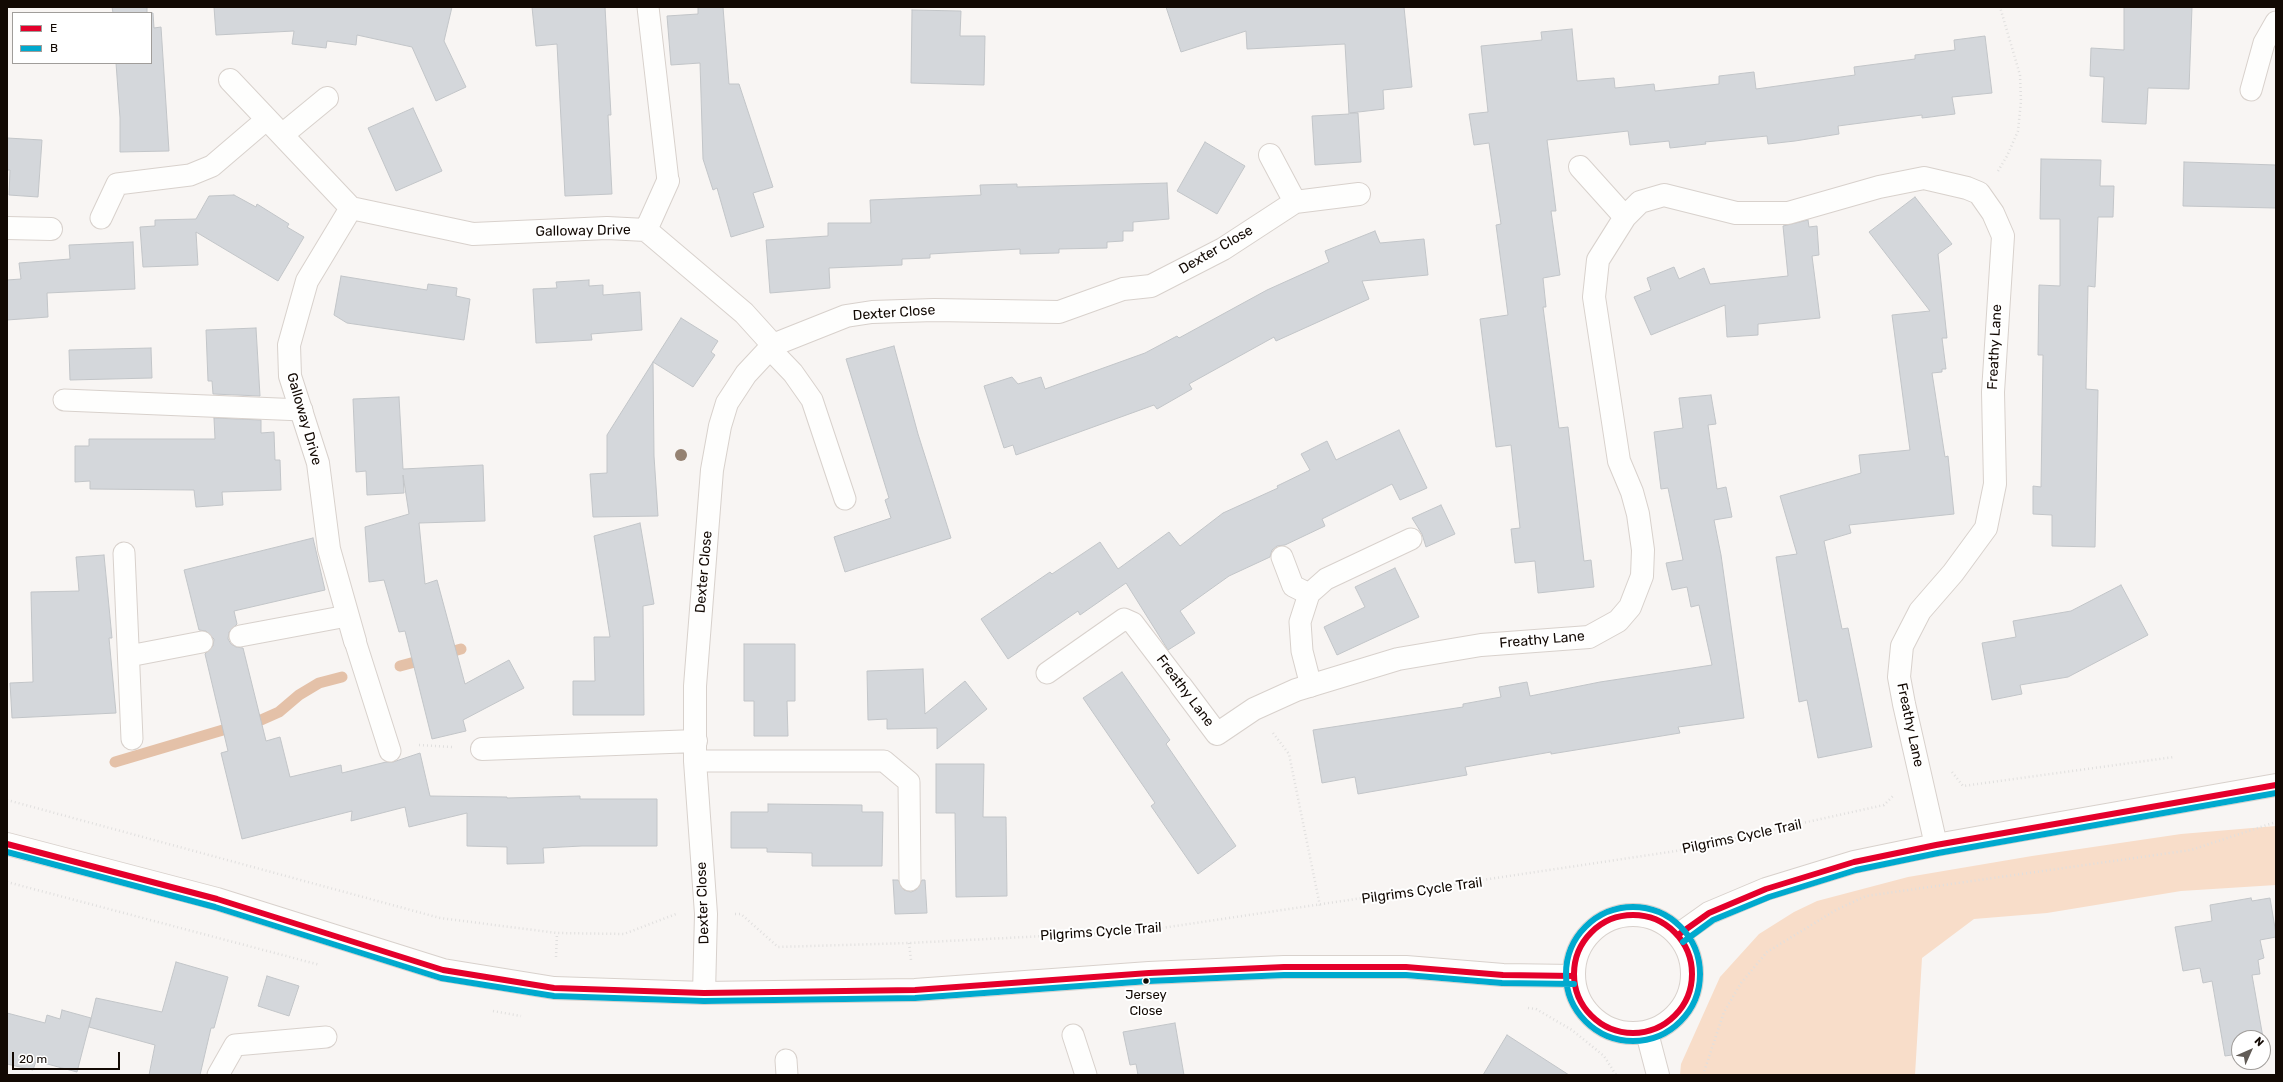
<!DOCTYPE html>
<html>
<head>
<meta charset="utf-8">
<style>
  body { margin:0 }
  #map { position:relative; width:2283px; height:1082px; overflow:hidden; background:#f8f5f3; font-family:Rubik,sans-serif }
  canvas { display:block }
  .frame { position:absolute; inset:0; border:8px solid #120903; pointer-events:none }
  .legend { position:absolute; left:12px; top:12px; width:140px; height:52px; box-sizing:border-box; background:#fff; border:1px solid #a09d9a; margin:0; padding:5px 7px; list-style:none; font-size:12px; color:#120903 }
  .legend li { display:flex; align-items:center; gap:8px; height:20px }
  .legend b { width:20px; border:1px solid #a09d9a }
  .north { position:absolute; left:2231px; top:1030px; width:40px; height:40px; box-sizing:border-box; background:#fff; border:1px solid #a09d9a; border-radius:50%; rotate:45deg; font-size:11px; font-weight:700; line-height:16px; text-align:center; color:#120903 }
  .north::after { content:''; display:block; margin:auto; width:14px; height:18px; background:#625c57; clip-path:polygon(50% 0,100% 100%,50% 72%,0 100%) }
  .scale { position:absolute; left:12px; top:1052px; width:108px; height:18px; box-sizing:border-box; border:2px solid #120903; border-top:0; padding-left:5px; font-size:12px; line-height:14px; white-space:nowrap; color:#120903; -webkit-text-stroke:3px #fff; paint-order:stroke }
</style>
</head>
<body>
<div id="map">
<canvas width="2283" height="1082"></canvas>
<div class="frame"></div>
<ul class="legend">
<li><b style="height:5px;background:#e4002b"></b>E</li>
<li><b style="height:5px;background:#00a9ce"></b>B</li>
</ul>
<div class="north">N</div>
<div class="scale">20 m</div>
</div>
<script>
const ctx = document.querySelector('canvas').getContext('2d');
ctx.lineJoin = 'round';
function fill(path, color) { ctx.fillStyle = color; ctx.fill(path, 'evenodd'); }
const shape = rows => new Path2D(rows.map(r => 'M' + r).join(''));
function trace(path, color, width, dash) { ctx.strokeStyle = color; ctx.lineWidth = width; ctx.lineCap = dash ? 'butt' : 'round'; ctx.setLineDash(dash || []); ctx.stroke(path); }
function label(font, color, halo, rows, align = 'center') {
  ctx.font = font + ' Rubik,sans-serif'; ctx.lineWidth = 4; ctx.setLineDash([]); ctx.textBaseline = 'middle'; ctx.strokeStyle = halo; ctx.fillStyle = color; for (const [text, x, y, turn = 0] of rows) {
    ctx.save(); ctx.translate(x, y); ctx.rotate((+turn || 0) * Math.PI / 180); ctx.textAlign = isNaN(turn) ? turn : align; if (halo) ctx.strokeText(text, 0, 0); ctx.fillText(text, 0, 0); ctx.restore();
  }
}
const green = shape([
  [2276,826,2276,885,2181,891,2047,913,1974,919,1922,958,1915,1075,1680,1075,1681,1064,1720,977,1759,934,1794,912,1817,901,1908,877,2032,856,2181,834]
]);
const stream = shape([
  [443,654,461,649],
  [400,666,426,659],
  [261,720,279,712,299,695,319,683,342,677],
  [115,762,223,730]
]);
const building = shape([
  [112,7,147,7,147,13,113,13,112,7],
  [214,7,452,7,444,41,466,87,436,101,412,47,357,35,356,45,327,41,326,48,292,44,294,31,216,35,214,7],
  [532,7,605,7,611,115,608,115,612,194,565,196,557,44,536,46,532,7],
  [698,7,723,7,729,84,739,84,773,187,753,193,764,227,731,237,717,188,713,190,703,159,700,63,671,65,667,16,698,14,698,7],
  [1166,7,1404,7,1412,87,1383,90,1384,109,1350,113,1358,113,1361,162,1315,165,1312,116,1349,114,1345,44,1247,49,1246,31,1181,52,1166,7],
  [2124,7,2192,7,2189,89,2148,88,2146,124,2102,122,2104,77,2090,76,2091,48,2124,50,2124,7],
  [912,10,961,11,960,36,985,36,984,85,911,83,912,10],
  [151,13,153,13,154,28,161,27,169,151,120,152,120,118,116,63,151,63,151,13],
  [1572,29,1577,81,1614,78,1615,88,1654,84,1655,91,1719,84,1719,76,1754,72,1756,89,1855,75,1854,67,1915,59,1915,55,1955,50,1954,40,1985,36,1992,93,1952,97,1955,114,1922,118,1922,115,1838,126,1839,134,1795,141,1768,144,1767,136,1705,142,1706,144,1670,148,1669,141,1630,145,1628,131,1547,140,1556,211,1551,211,1560,275,1543,278,1546,307,1543,307,1559,428,1568,427,1584,561,1591,560,1594,587,1538,593,1535,561,1515,563,1511,529,1520,528,1511,445,1496,447,1480,319,1508,315,1496,225,1501,224,1489,143,1474,145,1469,114,1488,112,1481,46,1542,40,1541,32,1572,29],
  [413,108,442,171,396,191,368,128,413,108],
  [7,138,42,140,38,197,9,195,10,170,7,170,7,138],
  [1205,142,1245,166,1217,214,1177,191,1205,142],
  [2041,159,2101,160,2100,186,2114,186,2113,217,2098,217,2095,287,2088,286,2086,389,2098,390,2095,547,2052,546,2052,515,2033,514,2033,486,2041,487,2043,355,2038,355,2039,285,2060,286,2060,219,2040,219,2041,159],
  [2184,162,2276,165,2276,208,2183,206,2184,162],
  [1167,183,1169,219,1133,222,1133,231,1123,231,1123,241,1107,242,1107,248,1059,249,1059,253,1020,254,1020,249,930,254,930,258,902,259,902,265,829,268,830,288,770,293,766,240,828,236,828,223,871,223,870,200,981,195,980,185,1017,184,1017,187,1167,183],
  [234,195,256,207,257,204,289,224,287,227,304,237,278,281,196,232,198,265,143,267,140,227,155,226,155,220,196,219,209,196,234,195],
  [1915,197,1952,244,1938,254,1947,338,1942,338,1946,369,1942,369,1942,372,1932,373,1945,457,1948,456,1954,514,1849,525,1851,533,1824,541,1842,629,1848,628,1872,747,1818,758,1807,700,1799,702,1776,557,1797,554,1780,496,1861,473,1859,455,1910,450,1892,315,1930,311,1869,232,1915,197],
  [1808,220,1809,227,1817,226,1819,255,1812,256,1820,318,1758,324,1758,335,1727,337,1725,305,1651,335,1634,297,1651,290,1647,278,1674,267,1679,279,1704,268,1710,284,1788,276,1783,226,1808,220],
  [1375,231,1380,243,1424,239,1428,275,1362,281,1369,299,1276,341,1274,337,1189,384,1192,389,1157,409,1154,405,1016,455,1013,445,1004,448,984,386,1012,377,1018,384,1041,377,1045,389,1145,353,1177,336,1179,338,1267,290,1329,262,1325,251,1375,231],
  [133,242,135,289,47,293,48,317,7,320,7,280,21,279,19,263,70,259,69,245,133,242],
  [341,276,427,290,428,284,457,288,456,296,470,299,464,340,347,323,334,315,341,276],
  [589,280,589,286,603,285,603,295,640,292,642,330,591,334,592,340,536,343,533,289,557,288,556,282,589,280],
  [681,318,718,341,711,352,715,355,693,387,653,362,681,318],
  [256,328,260,396,213,394,212,381,208,381,206,330,256,328],
  [894,346,918,434,951,538,845,572,834,537,891,518,885,500,889,498,846,359,894,346],
  [151,348,152,378,70,380,69,350,151,348],
  [653,362,654,456,658,516,593,517,590,474,607,473,607,435,653,362],
  [1711,395,1716,424,1708,425,1717,489,1726,487,1732,517,1714,520,1721,555,1744,718,1678,727,1680,733,1551,754,1551,752,1465,767,1467,775,1358,794,1355,777,1322,783,1313,730,1463,707,1463,704,1501,697,1499,687,1527,682,1530,696,1600,682,1712,665,1699,605,1691,607,1687,587,1672,590,1666,563,1683,560,1668,488,1661,489,1654,432,1683,428,1679,398,1711,395],
  [399,397,403,469,483,465,485,521,419,523,425,584,437,580,465,684,509,660,524,688,463,720,466,731,432,739,405,631,399,632,384,580,369,582,365,527,409,514,403,475,404,493,367,495,366,471,356,472,353,399,399,397],
  [214,418,261,420,261,433,274,432,275,460,280,460,281,490,222,492,223,505,196,507,194,490,90,489,90,481,75,482,75,446,89,446,89,439,215,439,214,418],
  [1399,430,1427,488,1400,500,1392,484,1322,519,1325,526,1285,545,1277,546,1272,550,1270,557,1229,576,1180,611,1195,633,1168,650,1126,583,1080,615,1078,611,1008,659,981,619,1050,572,1052,574,1100,542,1118,569,1169,532,1180,546,1223,513,1278,488,1277,486,1310,470,1301,454,1327,441,1336,460,1399,430],
  [1441,505,1455,534,1426,547,1422,534,1412,518,1441,505],
  [640,523,654,604,643,606,644,715,573,715,573,681,595,681,594,637,610,637,594,536,640,523],
  [313,538,325,590,234,611,237,624,229,632,228,639,231,644,236,647,243,648,266,741,280,737,290,777,341,765,342,773,386,762,393,762,420,753,430,796,507,797,507,798,580,796,580,799,657,799,657,846,582,846,543,848,544,863,507,864,507,847,467,846,467,813,409,827,405,807,351,821,352,811,242,839,221,753,228,751,205,654,213,646,214,639,206,631,199,630,184,570,313,538],
  [104,555,112,638,109,638,116,713,12,718,10,683,33,682,31,592,79,591,76,557,104,555],
  [1395,568,1419,617,1337,655,1324,627,1365,607,1355,587,1395,568],
  [2121,585,2148,635,2068,677,2020,685,2022,694,1992,700,1982,643,2016,637,2013,621,2071,611,2121,585],
  [744,644,795,644,795,701,787,701,788,736,754,736,754,701,744,701,744,644],
  [923,669,925,714,965,681,987,709,937,749,937,728,887,729,887,719,868,720,867,671,923,669],
  [1122,672,1170,740,1166,744,1236,846,1198,874,1151,806,1155,803,1083,698,1122,672],
  [936,764,984,764,983,817,1006,817,1007,896,956,897,955,813,936,813,936,764],
  [768,804,862,805,862,812,883,812,882,866,812,866,812,853,767,852,767,848,731,848,731,812,768,812,768,804],
  [893,880,898,880,904,890,911,892,916,890,922,880,925,880,927,913,895,914,893,880],
  [2251,898,2252,901,2270,898,2276,934,2276,937,2260,940,2264,958,2258,960,2260,974,2252,975,2265,1049,2263,1049,2263,1038,2239,1038,2239,1054,2225,1056,2212,981,2203,983,2200,968,2183,971,2175,927,2212,921,2210,905,2251,898],
  [176,962,228,977,214,1028,211,1028,200,1075,149,1075,155,1045,89,1027,96,998,162,1012,176,962],
  [267,976,299,986,289,1016,258,1006,267,976],
  [62,1010,91,1018,77,1072,36,1061,33,1070,7,1064,7,1013,45,1023,47,1015,60,1019,62,1010],
  [1175,1023,1184,1075,1138,1075,1136,1064,1130,1065,1123,1032,1175,1023],
  [1507,1035,1569,1075,1483,1075,1507,1035]
]);
const path = shape([
  [1998,171,2007,156,2018,131,2021,101,2020,75,2000,7],
  [1273,733,1289,754,1320,906],
  [419,745,452,747],
  [1952,772,1963,786,2174,757],
  [7,800,440,918,557,933,624,934,676,914],
  [7,882,320,965],
  [735,914,741,914,778,947,909,943,1142,931,1676,851,1884,805,1893,796],
  [909,943,911,960],
  [556,957,557,933],
  [1528,1008,1536,1009,1572,1030,1604,1056,1616,1075],
  [493,1011,521,1016],
  [1703,1075,1724,1012,1741,983,1767,952,1836,910,1866,896,2191,850,2276,822]
]);
const service = shape([
  [648,7,668,181],
  [2251,90,2264,43,2276,22],
  [101,218,117,184,190,175,212,166,267,119],
  [770,349,793,373,812,400,845,499],
  [64,400,302,410],
  [124,553,132,739],
  [1282,557,1293,586,1309,594],
  [240,636,347,616],
  [355,641,390,751],
  [129,656,202,642],
  [1047,673,1124,619,1133,623,1181,686],
  [1311,686,1302,651,1300,622,1309,594,1326,579,1411,539],
  [695,761,884,761,909,782,910,880],
  [1073,1035,1086,1075],
  [786,1060,787,1075],
  [218,1075,235,1045,326,1037]
]);
const minor = shape([
  [230,80,351,208,473,234,607,228,646,230,744,313,773,345],
  [282,135,327,98],
  [1270,155,1295,202],
  [1580,167,1625,217],
  [351,208,307,281,289,345,290,376,318,463,329,549,355,641],
  [7,228,51,229],
  [646,230,668,181],
  [1181,686,1217,734,1254,709,1296,690,1398,659,1481,645,1589,637,1618,621,1630,607,1642,576,1643,550,1638,514,1632,492,1619,461,1594,297,1598,260,1625,217,1640,202,1664,195,1736,213,1788,213,1879,187,1924,178,1967,188,1979,193,1993,213,2003,236,1993,392,1995,484,1986,528,1953,573,1920,611,1902,646,1899,677,1904,704,1936,845],
  [482,749,696,741],
  [704,993,706,914,695,761,695,686,712,470,720,426,727,403,746,374,773,345,846,316,872,312,934,310,1059,312,1123,289,1151,286,1223,249,1295,202,1359,194],
  [1647,1033,1658,1075]
]);
const primary = shape([
  [7,844,217,899,443,970,554,988,704,993,915,990,1149,973,1284,967,1406,967,1503,975,1574,976],
  '1574 974a59 59 0 1 1 118 0a59 59 0 1 1-118 0Z',
  [1678,935,1709,913,1766,889,1854,862,1936,845,2276,785]
]);
const bus1 = shape([
  [7,844,217,899,443,970,554,988,704,993,915,990,1149,973,1284,967,1406,967,1503,975,1574,976],
  '1574 974a59 59 0 1 1 118 0a59 59 0 1 1-118 0Z',
  [1678,935,1709,913,1766,889,1854,862,1936,845,2276,785]
]);
const bus2 = shape([
  [7,852,215,907,441,978,554,996,704,1001,915,998,1149,981,1284,975,1406,975,1502,983,1574,984],
  '1566 974a67 67 0 1 1 134 0a67 67 0 1 1-134 0Z',
  [1683,942,1713,920,1769,897,1856,870,1938,853,2276,793]
]);
const trees = [
  [681,455]
];
const markers = [
  [1146,981,3.5,"#120903"]
];
const busNames = [
  ["Jersey",1146,995],
  ["Close",1146,1011]
];
const streetNames = [
  ["Galloway Drive",583,231,-1],
  ["Dexter Close",1216,250,-30],
  ["Dexter Close",894,313,-4],
  ["Freathy Lane",1995,347,-87],
  ["Galloway Drive",304,419,74],
  ["Dexter Close",704,572,-85],
  ["Freathy Lane",1542,640,-5],
  ["Freathy Lane",1185,691,53],
  ["Freathy Lane",1910,725,78],
  ["Pilgrims Cycle Trail",1742,837,-12],
  ["Pilgrims Cycle Trail",1422,891,-8],
  ["Dexter Close",703,903,-92],
  ["Pilgrims Cycle Trail",1101,932,-4]
];
fill(green, '#f8ddc9');
trace(stream, '#e4c1a8', 11);
fill(building, '#d4d7db');
trace(building, '#c2c5c8', 1);
trace(service, '#d8d1cc', 23);
trace(minor, '#d8d1cc', 24);
trace(primary, '#d8d1cc', 24);
trace(path, '#e0dfde', 2.5, [1, 3]);
trace(service, '#fefefd', 21);
trace(minor, '#fefefd', 22);
trace(primary, '#fefefd', 22);
trace(bus1, '#e4002b', 6);
trace(bus2, '#00a9ce', 6);
ctx.fillStyle = '#958272';
for (const [x, y] of trees) { ctx.beginPath(); ctx.arc(x, y, 6, 0, 2 * Math.PI); ctx.fill(); }
for (const [x, y, r, color] of markers) { const dot = new Path2D(); dot.arc(x, y, r, 0, 2 * Math.PI); ctx.fillStyle = color; ctx.fill(dot); trace(dot, '#fff', 1.5); }
label('13px', '#120903', '#fff', busNames);
label('14px', '#120903', '#fff', streetNames);
</script>
</body>
</html>
